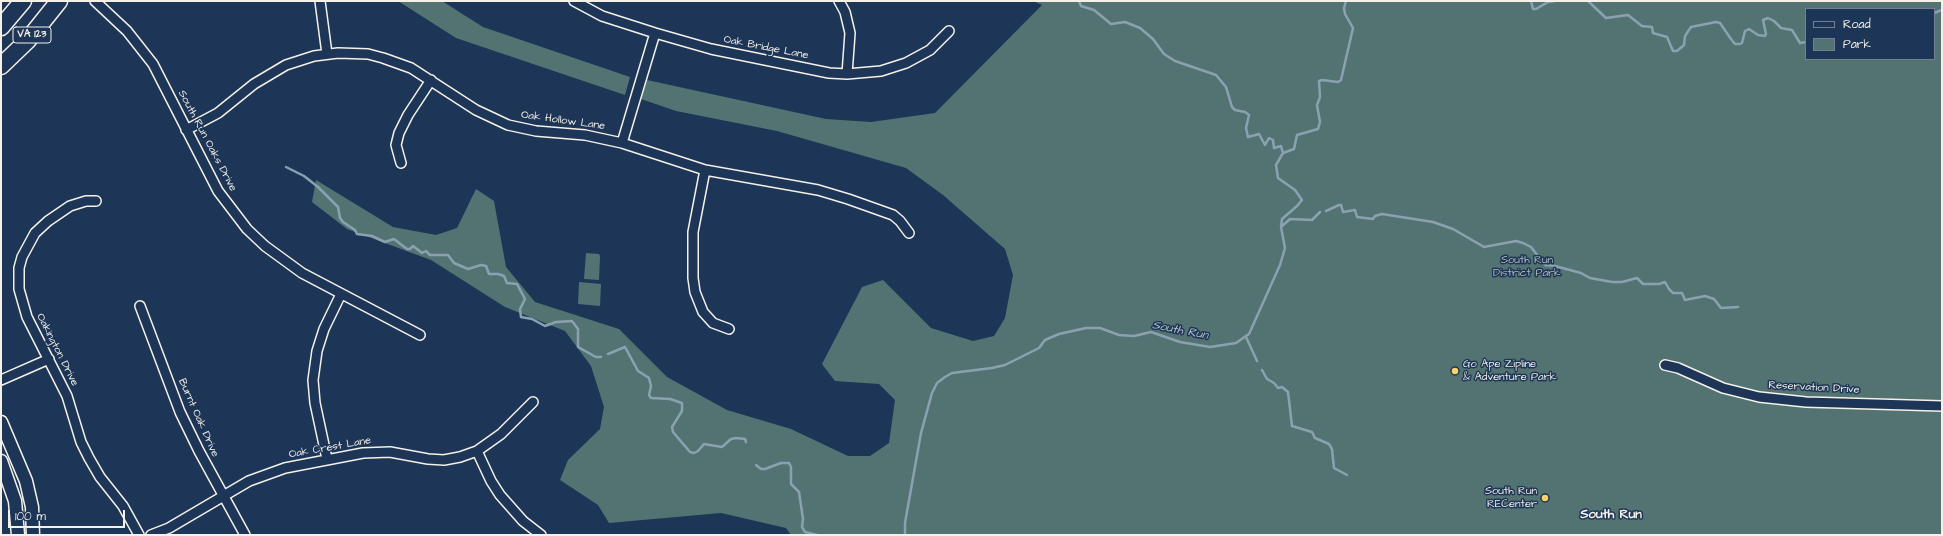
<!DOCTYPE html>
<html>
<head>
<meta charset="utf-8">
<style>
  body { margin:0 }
  #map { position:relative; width:1943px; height:536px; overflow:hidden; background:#1d3557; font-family:"Architects Daughter",sans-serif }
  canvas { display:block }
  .frame { position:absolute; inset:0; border:2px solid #f4f1e8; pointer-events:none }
  .legend { position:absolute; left:1805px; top:8px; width:130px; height:52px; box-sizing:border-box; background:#1d3557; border:1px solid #738091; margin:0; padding:5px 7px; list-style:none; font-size:12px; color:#f4f1e8 }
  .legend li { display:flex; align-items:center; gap:8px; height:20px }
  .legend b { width:20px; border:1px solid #738091 }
  .scale { position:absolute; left:8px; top:510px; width:117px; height:18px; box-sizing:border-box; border:2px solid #f4f1e8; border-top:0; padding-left:5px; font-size:12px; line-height:14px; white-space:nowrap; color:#f4f1e8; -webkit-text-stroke:3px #1d3557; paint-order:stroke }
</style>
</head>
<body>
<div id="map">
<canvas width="1943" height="536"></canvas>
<div class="frame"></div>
<ul class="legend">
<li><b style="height:5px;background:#1d3557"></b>Road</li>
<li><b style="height:11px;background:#537373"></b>Park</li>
</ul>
<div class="scale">100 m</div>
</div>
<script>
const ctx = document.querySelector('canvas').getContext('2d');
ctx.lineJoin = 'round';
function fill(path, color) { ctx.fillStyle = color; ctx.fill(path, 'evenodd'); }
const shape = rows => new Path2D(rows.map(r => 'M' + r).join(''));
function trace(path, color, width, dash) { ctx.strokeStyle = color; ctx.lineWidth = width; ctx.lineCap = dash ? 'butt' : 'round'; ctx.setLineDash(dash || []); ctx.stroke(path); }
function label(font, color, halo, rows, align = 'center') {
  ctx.font = font + ' "Architects Daughter",sans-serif'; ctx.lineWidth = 3; ctx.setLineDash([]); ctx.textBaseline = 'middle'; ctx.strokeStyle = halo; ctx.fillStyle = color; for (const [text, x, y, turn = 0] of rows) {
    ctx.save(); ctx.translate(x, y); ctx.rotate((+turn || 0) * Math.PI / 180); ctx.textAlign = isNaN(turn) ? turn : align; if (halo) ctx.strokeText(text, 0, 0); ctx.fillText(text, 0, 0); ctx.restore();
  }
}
const green = shape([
  [398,1,442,1,483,27,630,77,625,95,456,38],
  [1033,1,1942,1,1942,535,791,535,786,528,721,513,609,523,598,505,560,480,568,460,600,429,604,407,591,366,565,331,505,307,431,260,347,229,312,202,316,180,393,227,436,235,457,228,476,189,494,201,506,267,535,302,619,329,667,377,727,410,791,429,848,456,870,456,889,443,895,400,879,384,835,381,822,364,862,287,883,280,931,328,973,341,994,336,1005,318,1013,275,1005,249,943,195,906,168,777,131,676,111,641,99,647,80,826,119,871,122,935,113,1042,5],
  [1806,9,1934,9,1934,59,1806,59],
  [586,253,599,254,600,256,599,280,584,279],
  [579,282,601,284,600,306,578,304]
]);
const stream = shape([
  [1079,1,1081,6,1094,10,1111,24,1125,22,1140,28,1153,39,1164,54,1175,61,1216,75,1226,87,1232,107,1235,110,1245,112,1249,115,1246,128,1248,137,1259,134,1265,145,1269,138,1273,140,1274,148,1281,146,1283,153],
  [1531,1,1533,9,1536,9,1548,2,1555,1],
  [1588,1,1606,18,1628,15,1642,26,1652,27,1653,33,1667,37,1673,51,1677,51,1684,45,1685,36,1691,27,1716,22,1720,23,1731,39,1735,44,1740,44,1742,43,1745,31,1749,29,1758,35,1765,36,1766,34,1763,20,1768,18,1774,21,1781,28,1792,30,1800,43,1806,42],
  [1934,13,1942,10],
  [286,167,304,176,318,187,338,207,340,218,343,222,355,230,357,234,372,236,385,242,394,239,407,249,410,249,413,246,422,253,426,251,430,255,448,255,454,263,468,269,481,265,486,266,489,274,498,274,504,276,507,283,517,284,525,299,520,309,521,317,532,319,545,326,556,322,572,321,578,329,578,347,596,357,601,357],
  [1326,211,1339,205,1341,205,1343,212,1355,210,1357,217,1373,219,1375,216,1382,214,1433,222,1453,229,1484,247,1516,241,1523,243,1531,247,1545,265,1555,266,1581,273,1590,278,1612,282,1622,282,1637,278,1643,284,1659,284,1665,282,1669,289,1673,293,1682,293,1685,300,1705,296,1714,299,1721,308,1738,307],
  [1281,227,1290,219,1312,220,1320,212],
  [1246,337,1257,361],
  [608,354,625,347,638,371,649,378,651,386,649,395,651,398,670,399,682,403,682,411,672,427,673,432,690,452,694,453,698,451,704,444,722,447,731,439,736,438,745,439,746,442],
  [1262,370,1267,379,1274,383,1278,388,1282,387,1288,392,1292,426,1312,432,1315,438,1329,444,1332,449,1334,468,1347,475],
  [756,465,761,469,765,469,781,463,789,463,791,467,791,484,799,492,803,519,802,527,805,532,817,535],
  [905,535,905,523,921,433,932,393,937,383,945,377,952,373,992,368,1005,365,1039,348,1045,340,1059,334,1086,328,1100,328,1119,335,1134,336,1151,332,1180,342,1210,347,1236,343,1249,334,1280,265,1285,248,1281,227,1282,219,1297,206,1302,200,1295,190,1278,178,1276,165,1283,153,1294,149,1297,135,1318,129,1320,122,1317,105,1320,97,1319,81,1322,80,1338,82,1341,80,1353,28,1345,14,1344,8,1346,1]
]);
const street = shape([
  [95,1,127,31,153,64,218,191,247,229,265,246,302,273,420,335],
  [320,1,327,54],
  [574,1,602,16,655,33,711,49,829,73,847,74,881,71,906,63,930,50,949,31],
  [839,1,845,12,850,33,847,74],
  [186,130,218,113,254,84,286,65,314,56,338,53,368,54,383,58,411,68,476,110,508,125,536,131,585,135,622,143,705,170,818,190,848,199,893,215,900,221,909,233],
  [622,143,655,33],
  [401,163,396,145,399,133,408,115,431,80],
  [705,170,693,232,693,278,695,292,703,312,713,323,729,329],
  [96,201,86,201,70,206,48,221,35,233,22,257,19,268,19,289,27,317,67,396,81,442,89,458,100,477,123,506,139,535],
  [140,306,180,412,199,451,245,535],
  [1665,365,1678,368,1723,388,1759,397,1806,402,1942,406],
  [1,380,49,359],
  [477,451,491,481,500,495,523,521,541,535],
  [327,459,315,403,313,380,317,351,324,329,341,294],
  [151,535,169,528,249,481,285,468,363,453,390,452,428,459,444,460,460,457,477,451,501,434,533,402]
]);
const secondary = shape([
  [1,422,26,481,32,507,33,535],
  [1,461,15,501,18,535]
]);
const highway = shape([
  [1,27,23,1],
  [1,66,27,41,59,1]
]);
const markers = [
  [1455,371,4,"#ffd166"],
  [1545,498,4,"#ffd166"]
];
const shields = [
  [32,35,38]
];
const shieldNames = [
  ["VA 123",32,35]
];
const streetNames = [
  ["Oak Bridge Lane",766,48,11],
  ["Oak Hollow Lane",563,121,8],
  ["South Run Oaks Drive",207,141,62],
  ["Oakington Drive",57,350,63],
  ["Reservation Drive",1814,388,3],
  ["Burnt Oak Drive",198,418,66],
  ["Oak Crest Lane",330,448,-10]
];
const parkNames = [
  ["South Run",1527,261],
  ["District Park",1527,274]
];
const poiNames = [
  ["Go Ape Zipline",1463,365],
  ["& Adventure Park",1463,378],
  ["South Run",1537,492,"right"],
  ["RECenter",1537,505,"right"]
];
const waterNames = [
  ["South Run",1180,331,11]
];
const quarterNames = [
  ["South Run",1611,515]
];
fill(green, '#537373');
trace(stream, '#8aa2b0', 2.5);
trace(street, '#f4f1e8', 12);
trace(secondary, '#f4f1e8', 15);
trace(highway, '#f4f1e8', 19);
trace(street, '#1d3557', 9);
trace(secondary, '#1d3557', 12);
trace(highway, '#1d3557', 16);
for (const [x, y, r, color] of markers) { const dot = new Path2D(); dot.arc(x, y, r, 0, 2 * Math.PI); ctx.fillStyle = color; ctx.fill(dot); trace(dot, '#1d3557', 1.5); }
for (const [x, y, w] of shields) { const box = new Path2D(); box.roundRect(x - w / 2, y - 8, w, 16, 3); ctx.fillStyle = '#1d3557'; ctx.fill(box); trace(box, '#f4f1e8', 1); }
label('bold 10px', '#f4f1e8', null, shieldNames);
label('11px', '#f4f1e8', '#1d3557', streetNames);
label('11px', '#b4bfb9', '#1d3557', parkNames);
label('11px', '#f4f1e8', '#1d3557', poiNames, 'left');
label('italic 12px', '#b6c3c7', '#1d3557', waterNames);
label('bold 13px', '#f4f1e8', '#1d3557', quarterNames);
</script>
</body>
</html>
